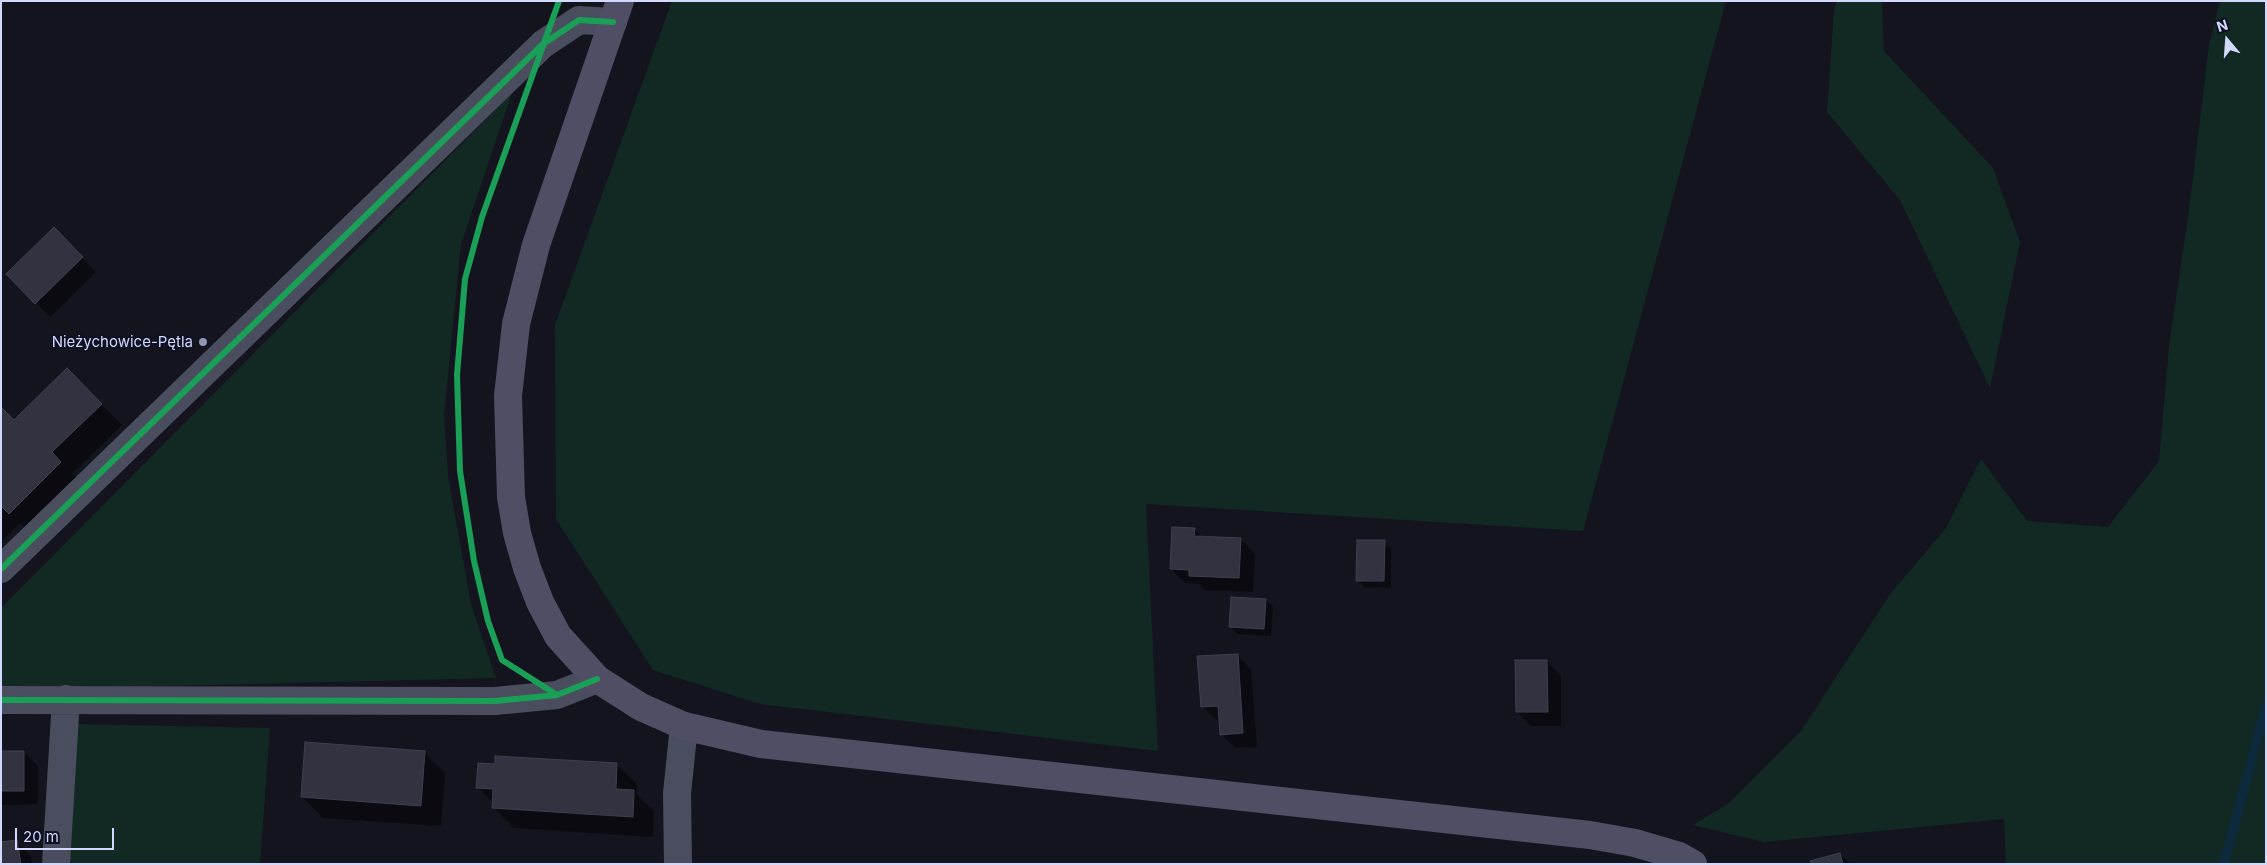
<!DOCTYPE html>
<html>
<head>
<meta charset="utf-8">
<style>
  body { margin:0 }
  #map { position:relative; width:2267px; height:865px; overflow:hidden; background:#14141e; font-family:Inter,sans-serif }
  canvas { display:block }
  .frame { position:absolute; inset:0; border:2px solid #d2d9fd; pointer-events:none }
  .north { position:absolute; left:2202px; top:15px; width:50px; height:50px; -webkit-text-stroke:4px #0f1123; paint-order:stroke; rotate:342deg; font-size:14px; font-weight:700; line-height:20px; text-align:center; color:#d2d9fd }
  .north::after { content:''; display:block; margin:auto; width:18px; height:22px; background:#d2d9fd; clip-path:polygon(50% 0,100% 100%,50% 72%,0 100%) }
  .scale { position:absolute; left:15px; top:828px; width:99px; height:22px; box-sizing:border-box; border:2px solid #d2d9fd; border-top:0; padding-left:6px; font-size:15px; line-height:18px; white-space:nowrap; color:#d2d9fd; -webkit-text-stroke:4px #0f1123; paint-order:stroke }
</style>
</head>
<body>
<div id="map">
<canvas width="2267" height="865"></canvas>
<div class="frame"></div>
<div class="north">N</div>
<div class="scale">20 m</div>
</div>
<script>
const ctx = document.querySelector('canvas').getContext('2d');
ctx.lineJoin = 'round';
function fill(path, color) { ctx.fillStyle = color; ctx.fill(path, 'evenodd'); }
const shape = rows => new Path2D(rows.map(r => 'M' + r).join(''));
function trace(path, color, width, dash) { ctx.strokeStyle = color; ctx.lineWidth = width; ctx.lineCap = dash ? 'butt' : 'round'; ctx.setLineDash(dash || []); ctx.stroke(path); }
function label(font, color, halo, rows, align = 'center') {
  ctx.font = font + ' Inter,sans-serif'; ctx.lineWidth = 4; ctx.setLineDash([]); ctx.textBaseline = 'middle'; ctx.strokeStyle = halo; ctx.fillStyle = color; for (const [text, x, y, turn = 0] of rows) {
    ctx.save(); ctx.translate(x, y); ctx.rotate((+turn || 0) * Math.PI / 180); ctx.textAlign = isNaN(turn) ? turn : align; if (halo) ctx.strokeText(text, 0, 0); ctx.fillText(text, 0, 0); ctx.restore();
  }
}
const green = shape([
  [672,1,1726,1,1583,531,1146,504,1158,751,760,704,653,670,556,519,555,325],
  [1837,1,1882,1,1884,51,1993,168,2020,242,1990,388,1900,200,1827,112,1834,10],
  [2220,1,2266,1,2266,864,2006,864,2004,819,1764,842,1693,825,1728,804,1801,731,1891,593,1946,528,1981,459,2027,521,2108,527,2159,461,2169,346,2189,210,2209,45],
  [512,93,461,244,444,415,448,476,471,604,496,678,43,689,1,687,1,608],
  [75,724,270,728,260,864,67,864]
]);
const shadow = shape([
  [54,229,96,272,50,317,8,274],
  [67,370,122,425,72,474,81,483,30,533,20,523,1,542,1,409,14,422],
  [1194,529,1202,537,1241,539,1255,554,1253,592,1205,590,1199,584,1185,583,1171,569],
  [1384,542,1391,549,1391,588,1365,587,1358,580],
  [1266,600,1273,607,1271,636,1238,634,1231,627],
  [1237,655,1251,669,1257,747,1235,748,1221,734,1220,720,1216,720,1202,706],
  [1547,661,1561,676,1561,726,1531,726,1517,712],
  [1,752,24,752,38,766,38,804,1,805],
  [424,752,445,773,441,826,323,818,302,797],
  [616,764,637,784,636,794,654,811,653,837,514,828,494,808,494,804,478,787],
  [17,842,31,856,32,864,1,864],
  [1840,854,1850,864,1812,864]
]);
const stream = shape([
  [2224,864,2266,706]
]);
const building = shape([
  [54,227,83,257,35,304,6,274,54,227],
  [67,368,102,404,52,452,61,462,9,514,1,506,1,407,14,420,67,368],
  [1172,527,1195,528,1194,536,1241,538,1239,578,1189,576,1189,570,1170,569,1172,527],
  [1357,540,1385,540,1384,581,1356,581,1357,540],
  [1231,597,1266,599,1264,629,1229,627,1231,597],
  [1238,654,1243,733,1220,735,1218,706,1201,707,1197,656,1238,654],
  [1515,660,1547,660,1548,712,1516,712,1515,660],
  [305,742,425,751,421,806,301,797,305,742],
  [1,751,24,751,24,791,1,791,1,751],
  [495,756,617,763,616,789,634,790,633,817,492,808,493,789,476,788,478,763,495,764,495,756],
  [17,840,21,864,1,864,1,842,17,840],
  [1840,853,1843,864,1811,864,1810,861,1840,853]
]);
const minor = shape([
  [1,569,543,44,579,20,613,22],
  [1,700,495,701,557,695,597,679],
  [56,864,66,699],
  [678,864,677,793,684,726]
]);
const major = shape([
  [620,1,536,245,516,324,508,396,511,497,517,533,527,568,540,602,558,636,597,679,641,707,684,726,761,744,1590,835,1635,843,1679,856,1693,864]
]);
const cycleway = shape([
  [1,569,543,44,579,20,613,22],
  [557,695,502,660,488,621,474,561,460,471,457,375,465,279,482,217,559,1],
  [1,700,495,701,557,695,597,679]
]);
const markers = [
  [203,342,5,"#9094af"]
];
const poiNames = [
  ["Nieżychowice-Pętla",193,342]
];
fill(green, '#122923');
fill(shadow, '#0007');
trace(stream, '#0d2a3c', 10);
fill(building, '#323240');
trace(building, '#3e4051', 1);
trace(minor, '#494d5e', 28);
trace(major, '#504e65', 28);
trace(cycleway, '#1a9f57', 6);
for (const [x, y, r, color] of markers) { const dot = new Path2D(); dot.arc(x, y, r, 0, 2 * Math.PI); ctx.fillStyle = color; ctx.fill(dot); trace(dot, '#0f1123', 2); }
label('15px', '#d2d9fd', '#0f1123', poiNames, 'right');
</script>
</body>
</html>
